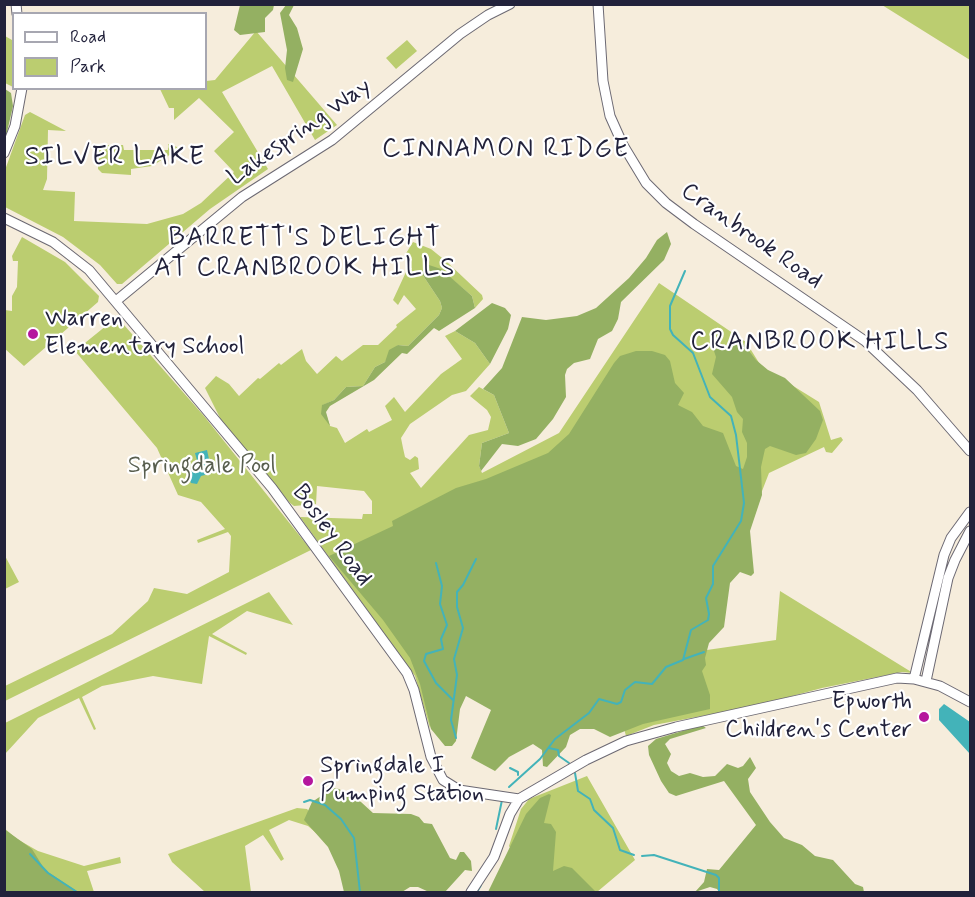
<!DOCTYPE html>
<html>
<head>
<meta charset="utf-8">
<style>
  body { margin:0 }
  #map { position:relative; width:975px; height:897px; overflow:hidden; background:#f6eddc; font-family:Mynerve,sans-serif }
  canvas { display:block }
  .frame { position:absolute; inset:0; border:6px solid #22223b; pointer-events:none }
  .legend { position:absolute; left:12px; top:12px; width:195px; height:78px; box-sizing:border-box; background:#fff; border:2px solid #a7a7b1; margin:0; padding:8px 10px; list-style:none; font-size:18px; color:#22223b }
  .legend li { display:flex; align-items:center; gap:12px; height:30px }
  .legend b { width:30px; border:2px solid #a7a7b1 }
</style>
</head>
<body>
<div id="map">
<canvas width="975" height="897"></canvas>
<div class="frame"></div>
<ul class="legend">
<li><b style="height:8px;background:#fff"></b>Road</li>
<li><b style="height:16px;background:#bbcd70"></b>Park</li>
</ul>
</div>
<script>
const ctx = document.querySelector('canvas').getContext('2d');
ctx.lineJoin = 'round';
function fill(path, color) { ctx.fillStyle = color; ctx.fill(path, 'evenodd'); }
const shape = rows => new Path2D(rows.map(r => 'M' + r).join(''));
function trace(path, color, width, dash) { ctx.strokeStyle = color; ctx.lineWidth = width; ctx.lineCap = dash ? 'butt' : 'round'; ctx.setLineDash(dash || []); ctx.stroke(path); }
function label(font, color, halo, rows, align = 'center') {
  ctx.font = font + ' Mynerve,sans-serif'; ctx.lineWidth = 4.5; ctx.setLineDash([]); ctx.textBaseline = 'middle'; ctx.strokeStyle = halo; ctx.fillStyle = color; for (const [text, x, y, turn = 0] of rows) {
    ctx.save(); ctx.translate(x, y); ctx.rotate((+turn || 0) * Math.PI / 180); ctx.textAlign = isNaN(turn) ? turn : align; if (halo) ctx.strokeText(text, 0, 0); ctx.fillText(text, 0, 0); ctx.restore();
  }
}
const green = shape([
  [882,5,970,5,970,60],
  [256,31,337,125,315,140,272,66,222,92,268,169,210,209,122,284,117,284,100,265,63,237,5,207,5,170,25,115,30,112,66,131,48,130,47,179,43,190,75,192,74,221,147,224,183,214,201,203,234,172,214,151,234,132,199,98,174,120,174,108,169,108,160,89,206,88,206,81,215,80],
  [5,36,12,40,13,87,5,83],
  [407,40,417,51,396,69,386,58],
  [168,144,180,148,175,157,171,154,152,166,131,169,131,175,102,173,98,169,99,147,102,145,123,145,124,150,168,150],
  [22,237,65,262,99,296,98,302,24,366,4,348,5,310,12,311,12,296,17,287,18,261,13,261,12,256],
  [413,242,431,249,447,262,482,295,483,299,475,308,472,296,453,280,422,274,440,301,442,308,439,315,408,346,398,345,385,362,375,367,363,386,346,387,334,400,323,405,330,426,337,428,345,443,367,429,369,432,392,420,385,406,394,397,405,412,441,374,462,359,445,336,455,331,475,343,490,364,466,391,452,395,410,424,401,438,403,448,405,457,410,460,415,456,418,458,419,469,410,473,421,488,469,435,488,430,491,417,487,410,470,396,479,387,494,395,509,433,482,443,479,466,482,473,559,433,659,283,746,342,761,366,819,402,831,440,841,437,843,440,832,453,826,452,824,447,769,473,700,651,776,640,780,591,913,673,902,672,822,688,755,706,654,725,626,736,606,660,445,688,430,728,415,676,300,517,362,519,363,514,372,514,372,501,364,491,317,486,316,504,294,506,290,503,221,420,205,388,216,376,229,384,239,396,258,378,260,379,279,363,281,365,302,349,306,361,317,374,336,356,342,361,363,345,378,345,397,327,396,325,416,309,404,295,398,305,393,300,412,259,405,255],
  [117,317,204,416,311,550,5,701,5,686,112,634,148,601,154,588,187,594,229,572,231,536,228,532,198,543,197,540,225,529,201,502,178,495,157,448,75,351],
  [4,554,19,582,5,589,4,589],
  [269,592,293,625,247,611,212,634,247,653,246,655,209,636,202,684,153,676,102,686,82,697,96,729,94,730,79,698,38,718,5,754,5,723],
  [587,776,635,860,597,892,535,892,509,846,521,809,529,799],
  [297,808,307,809,363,868,336,850,308,826,289,820,269,830,284,859,281,861,263,835,245,846,251,892,205,892,172,862,168,854],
  [4,828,17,839,38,851,84,866,120,857,121,863,87,871,94,892,5,892]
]);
const forest = shape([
  [240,5,274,5,273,10,265,18,265,32,240,35,234,30],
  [286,5,294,5,289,15,297,28,303,49,293,82,287,80,285,68,287,50,280,13],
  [5,89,11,93,13,106,5,141],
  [667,232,671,244,664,260,621,302,618,319,612,331,598,339,590,359,574,363,567,369,565,375,566,397,553,419,536,439,518,446,502,444,481,471,479,466,482,443,509,433,494,395,483,389,502,368,522,317,546,320,577,316,596,308,629,278,646,258,657,240],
  [429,265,441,269,472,296,475,308,439,331,434,328,407,354,402,353,374,380,330,406,326,412,330,426,321,414,322,405,334,400,346,387,363,386,375,367,385,362,389,350,398,345,408,346,439,315,442,308,440,301,422,274,424,267],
  [492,303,505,308,511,315,508,329,490,364,475,343,455,331],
  [714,340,725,350,742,342,756,360,768,370,785,378,820,411,823,420,816,439,806,453,796,455,770,446,765,449,761,467,762,495,750,531,754,573,751,576,740,572,730,583,724,627,709,643,705,658,706,665,702,671,710,695,710,709,643,724,610,737,594,729,580,729,570,735,566,747,547,767,543,766,542,750,533,744,509,757,495,771,471,758,491,710,466,696,460,709,456,741,452,746,445,746,431,729,420,684,410,658,383,620,329,556,393,526,392,521,456,488,486,479,548,453,569,434,614,363,620,356,636,351,652,351,665,355,670,361,675,383,684,393,678,405,692,412,703,426,723,433,736,466,743,469,747,457,747,443,742,432,743,419,737,412,732,397,712,374,716,357,712,345],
  [702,725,706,728,670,739,665,744,671,754,667,763,671,771,679,776,690,773,703,777,715,776,727,764,738,768,743,766,750,757,756,768,748,779,750,792,770,822,784,838,802,845,815,856,833,860,855,884,863,887,864,892,719,892,717,889,710,887,695,892,704,882,707,869,719,870,756,825,724,781,676,796,669,793,661,781,649,755,648,746,656,739],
  [333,788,339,789,361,802,373,813,411,814,419,817,424,823,432,824,450,858,456,860,460,852,464,852,471,861,472,871,465,870,445,892,429,892,418,887,410,887,402,892,344,892,339,871,328,847,304,820,312,802],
  [549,794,551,795,544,823,551,824,556,832,553,871,564,866,572,868,596,892,488,892,526,814,540,798],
  [4,829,32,849,45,870,78,892,5,892]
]);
const water = shape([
  [207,450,212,473,201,476,197,484,191,483,188,476,192,466,198,464,195,453],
  [944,704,970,722,970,754,939,720,939,709]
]);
const stream = shape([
  [436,563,442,586,440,604,447,625,441,639,443,649,426,654,424,661,436,683,453,700],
  [684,659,704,652],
  [456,738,451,720,457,675,454,659,463,628,457,607,457,592,463,585,476,559],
  [549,748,558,750,559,756,569,763],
  [510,768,518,772,518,775],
  [575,773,578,791,590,799,594,810,613,828,620,850,634,855],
  [509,787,540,759,555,739,589,713,599,699,617,704,621,702,625,690,635,682,652,684,666,667,683,660,691,630,708,620,709,614,706,598,713,584,713,566,741,521,744,503,736,435,731,416,710,397,693,353,673,335,670,329,670,306,685,271],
  [304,802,310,800,325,805,341,819,354,838,360,892],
  [496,829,502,800],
  [30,854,48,873,77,892],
  [642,856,654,855,716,875,719,878,719,892],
  [477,892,481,885]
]);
const tertiary = shape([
  [16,4,17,14],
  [598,4,603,81,610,116,623,145,646,183,666,203,694,224,865,341,917,390,970,451],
  [4,153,15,126,22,88],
  [4,218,53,242,89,270,272,488,407,673,414,690,431,757,443,780,459,790,519,799],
  [116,301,242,197,332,140,460,34,488,15,510,4],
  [914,679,944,555,951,538,970,512],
  [926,681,948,578,955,560,970,531],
  [471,892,494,857,510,814,519,799,586,760,626,741,676,727,897,678,914,679,940,686,970,702]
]);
const markers = [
  [33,334,6,"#b5179e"],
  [924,717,6,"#b5179e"],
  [308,781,6,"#b5179e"]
];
const streetNames = [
  ["Lakespring Way",300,133,-35],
  ["Cranbrook Road",751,237,35],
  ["Bosley Road",331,536,54]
];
const poiNames = [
  ["Warren",45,320],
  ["Elementary School",45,348],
  ["Epworth",912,703,"right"],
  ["Children's Center",912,731,"right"],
  ["Springdale I",320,767],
  ["Pumping Station",320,795]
];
const parkNames = [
  ["Springdale Pool",202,467]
];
const neighbourhoodNames = [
  ["CINNAMON RIDGE",506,151],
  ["SILVER LAKE",115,159],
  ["BARRETT'S DELIGHT",305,240],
  ["AT CRANBROOK HILLS",305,270],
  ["CRANBROOK HILLS",820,344]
];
fill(green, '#bbcd70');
fill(forest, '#94b062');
fill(water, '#43b3b9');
trace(stream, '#43b3b9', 2);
trace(tertiary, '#6c6973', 11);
trace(tertiary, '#fff', 9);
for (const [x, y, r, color] of markers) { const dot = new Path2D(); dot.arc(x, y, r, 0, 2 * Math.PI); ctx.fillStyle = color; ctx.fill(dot); trace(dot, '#fff', 2); }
label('24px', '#22223b', '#fff', streetNames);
label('24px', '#22223b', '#fff', poiNames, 'left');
label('24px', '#585e4e', '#fff', parkNames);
ctx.letterSpacing = '1.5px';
label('26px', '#22223b', '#fff', neighbourhoodNames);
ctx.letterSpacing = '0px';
</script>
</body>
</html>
